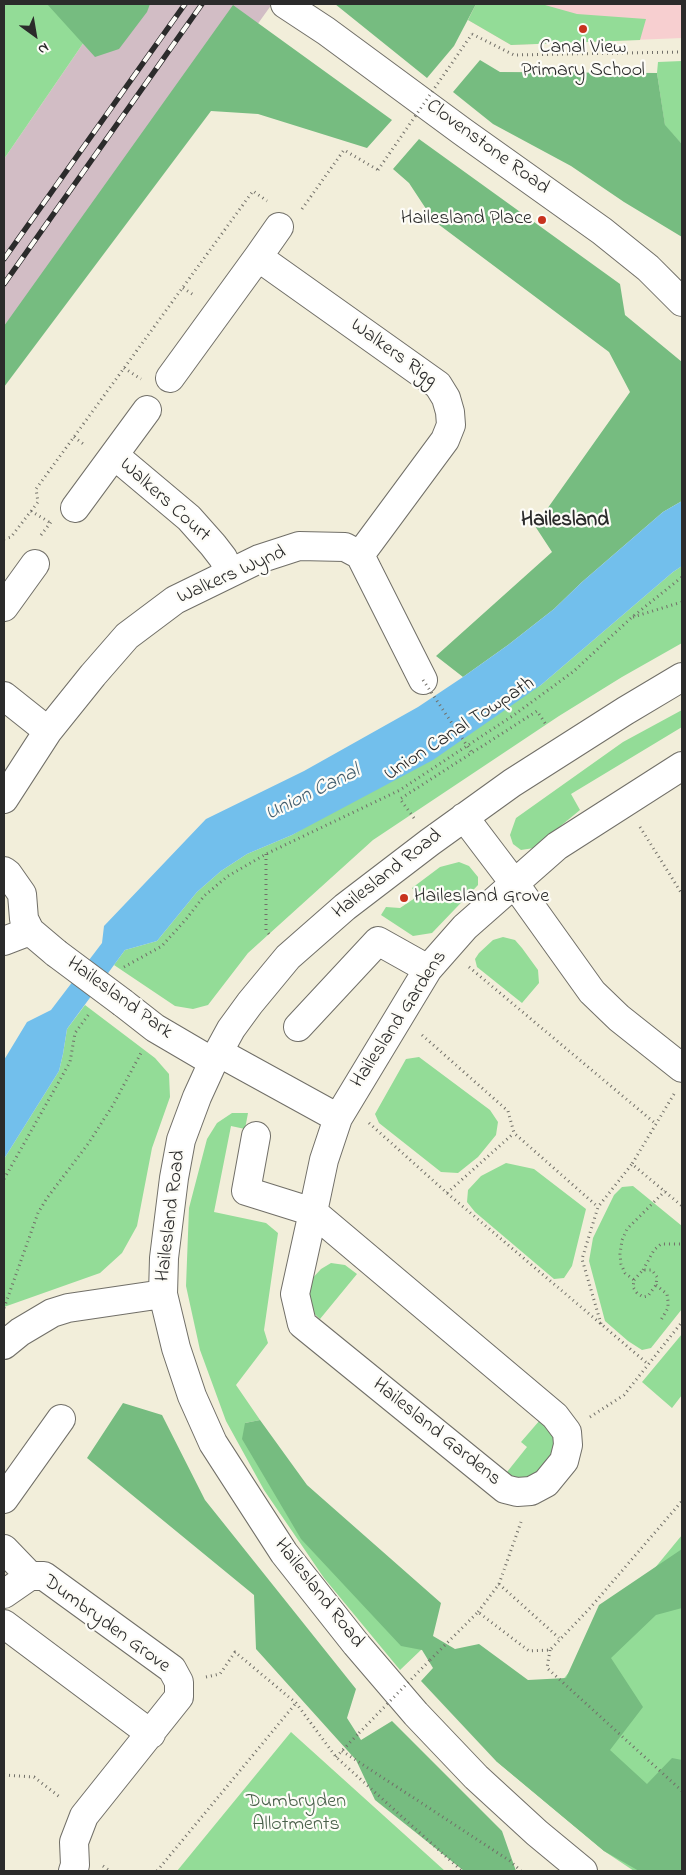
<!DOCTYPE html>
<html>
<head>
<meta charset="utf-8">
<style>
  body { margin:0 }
  #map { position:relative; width:686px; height:1875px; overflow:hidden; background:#f2eeda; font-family:"Indie Flower",sans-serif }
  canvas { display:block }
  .frame { position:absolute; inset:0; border:5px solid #2b2b2b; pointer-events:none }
  .north { position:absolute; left:10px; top:10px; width:50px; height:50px; -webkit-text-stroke:4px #fdfcf7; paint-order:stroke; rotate:148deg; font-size:14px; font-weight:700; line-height:20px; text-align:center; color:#2b2b2b }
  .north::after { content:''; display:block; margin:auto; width:18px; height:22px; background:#2b2b2b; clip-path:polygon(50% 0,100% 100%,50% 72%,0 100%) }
</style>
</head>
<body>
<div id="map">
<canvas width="686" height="1875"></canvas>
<div class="frame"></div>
<div class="north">N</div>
</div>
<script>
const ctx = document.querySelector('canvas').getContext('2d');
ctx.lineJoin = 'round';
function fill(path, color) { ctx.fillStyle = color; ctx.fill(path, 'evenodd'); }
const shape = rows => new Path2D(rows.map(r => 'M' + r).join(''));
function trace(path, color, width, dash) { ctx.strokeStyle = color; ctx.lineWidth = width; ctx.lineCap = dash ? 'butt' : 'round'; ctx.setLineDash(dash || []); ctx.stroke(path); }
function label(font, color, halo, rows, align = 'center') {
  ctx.font = font + ' "Indie Flower",sans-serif'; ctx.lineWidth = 4.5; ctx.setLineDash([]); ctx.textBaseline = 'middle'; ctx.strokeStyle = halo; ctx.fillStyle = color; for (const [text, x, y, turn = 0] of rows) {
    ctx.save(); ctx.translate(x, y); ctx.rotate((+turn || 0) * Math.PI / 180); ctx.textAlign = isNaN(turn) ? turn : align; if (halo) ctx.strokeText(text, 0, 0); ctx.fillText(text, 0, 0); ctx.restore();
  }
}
const built = shape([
  [476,4,682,4,682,38,511,45,468,20]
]);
const industrial = shape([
  [110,4,272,4,4,379,4,159]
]);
const green = shape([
  [4,4,110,4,4,159],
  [476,4,544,4,545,5,577,14,646,19,640,40,511,45,468,20],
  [682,61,682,144,665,126,657,73,658,62],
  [682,566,682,643,622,677,559,716,373,840,248,953,208,1005,193,1009,175,1006,114,965,125,950,157,941,197,892,221,871,247,854,292,835,541,685,673,572],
  [682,710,682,727,571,794,580,810,534,848,521,850,513,844,510,835,516,818,623,742],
  [459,862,469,866,478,877,478,885,432,933,413,936,381,915,386,907,400,908,418,896,412,888,440,867],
  [503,937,515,940,522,948,538,970,539,983,522,1003,477,967,475,959,479,953,493,940],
  [85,1005,155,1058,169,1074,170,1097,152,1148,137,1226,122,1253,100,1273,4,1307,4,1159,59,1071,63,1054,67,1029],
  [419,1057,490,1110,498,1122,496,1135,478,1157,458,1173,441,1172,379,1123,375,1114,406,1059],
  [232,1113,248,1113,245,1129,231,1126,214,1212,266,1223,278,1233,264,1330,268,1343,236,1385,260,1420,245,1423,422,1649,400,1670,324,1578,264,1490,226,1421,200,1350,186,1286,189,1208,207,1139,217,1123],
  [506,1163,534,1169,586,1209,572,1266,564,1278,554,1279,475,1212,467,1202,468,1190,481,1176],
  [633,1186,682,1226,682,1309,651,1348,642,1350,628,1341,605,1321,589,1261,593,1238,614,1195,622,1187],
  [331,1263,345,1265,357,1274,320,1319,310,1310,309,1282,321,1269],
  [682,1334,682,1395,672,1408,642,1382],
  [540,1420,553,1430,556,1438,551,1460,527,1482,503,1477,527,1447,521,1442],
  [682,1535,682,1871,634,1871,604,1851,496,1761],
  [291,1732,445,1871,177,1871]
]);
const forest = shape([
  [47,4,150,4,147,12,119,49,95,57],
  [335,4,476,4,454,46,427,78],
  [233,5,392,120,367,148,258,114,211,111,4,387,4,326],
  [480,60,500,72,657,73,665,125,682,144,682,237,624,202,571,166,493,124,453,92],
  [419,139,620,284,625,315,682,362,682,501,663,512,582,582,554,609,508,645,463,677,436,656,552,552,535,526,630,392,609,352,434,221,409,183,393,169],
  [123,1403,162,1415,205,1500,356,1689,347,1718,361,1740,392,1721,502,1831,516,1871,464,1871,375,1800,356,1760,256,1649,254,1595,87,1458],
  [260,1420,307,1485,441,1603,433,1636,455,1649,479,1644,528,1680,566,1678,599,1605,682,1549,682,1608,656,1615,611,1658,643,1707,610,1750,647,1784,672,1758,682,1760,682,1871,639,1871,604,1851,496,1761,421,1681,433,1668,422,1650,401,1646,301,1539,242,1439,245,1423]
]);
const water = shape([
  [682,501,682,566,673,572,541,685,433,760,292,835,247,854,221,871,197,892,157,941,125,950,67,1029,63,1054,59,1071,4,1159,4,1060,27,1022,51,1010,102,943,104,926,206,819,304,771,418,707,463,677,508,645,554,609,582,582,663,512]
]);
const path = shape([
  [472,34,514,55,682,52],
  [302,209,344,150,378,170],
  [183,288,195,296],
  [124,368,141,379],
  [74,437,86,446],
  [31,511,49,522],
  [41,535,51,522],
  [4,539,11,537,38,502,36,489,253,191,267,201],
  [633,617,682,602],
  [414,818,400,799,537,711,547,726],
  [640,827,682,894],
  [266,854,266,930,269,934],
  [124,967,162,946,187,918,204,896,228,876,266,854,400,790,514,715,574,671,631,618,682,577],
  [469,967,656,1124],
  [422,1035,508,1111,514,1133,598,1207],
  [674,1094,632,1164,682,1206],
  [369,1123,447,1193,648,1364],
  [4,1179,70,1062,75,1033,89,1014],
  [447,1193,514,1133],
  [643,1270,654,1250,661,1244,682,1244],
  [634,1280,643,1270,652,1270,657,1277,656,1285,648,1296,643,1297,637,1293,633,1287,634,1280,625,1273,621,1264,620,1254,622,1240,627,1229,665,1191],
  [656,1285,667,1294,668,1301,668,1308,661,1320],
  [4,1308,38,1213,47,1198,88,1144,113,1105,141,1053],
  [601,1324,582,1259,598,1207,632,1164],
  [590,1417,624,1395,682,1322],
  [499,1584,559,1638],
  [478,1612,499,1584,521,1522],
  [550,1650,547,1668,682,1791],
  [430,1660,478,1612,529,1651,550,1650,590,1608,682,1501],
  [206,1677,220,1674,235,1652,296,1703,336,1757,462,1871],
  [342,1751,510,1861,521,1871],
  [336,1757,359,1733],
  [4,1775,34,1777,61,1798],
  [103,1866,110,1871],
  [157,1871,296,1703]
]);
const minor = shape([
  [285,4,326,31,463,132,602,231,648,268,682,302],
  [258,257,279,227],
  [170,378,258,257,438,385,446,398,450,412,451,425,445,440,360,555],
  [114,455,189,518,213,545,223,558,230,573],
  [75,508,147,410],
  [4,607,35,564],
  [4,696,48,731],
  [4,799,48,731,93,675,127,636,175,600,259,559,299,546,345,547,360,555,423,680],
  [464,817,514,883,592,992,619,1018,682,1068],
  [4,871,8,874,22,894,24,919,30,931,56,953],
  [4,941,30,931],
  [123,1003,155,1028,213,1062],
  [298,1027,378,941,428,969],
  [218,1052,338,1118],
  [256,1136,246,1191,313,1212,555,1416,567,1432,568,1445,564,1461,546,1483,531,1491,517,1492,505,1489,302,1324,295,1294,313,1212,324,1160,338,1118,428,969,465,927,557,846,682,766],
  [4,1345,20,1332,52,1313,68,1308,163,1294],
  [4,1499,61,1419],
  [4,1549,30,1576],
  [4,1594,30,1576,44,1576,172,1669,179,1682,179,1697,84,1816,74,1842,75,1865,73,1871],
  [4,1624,151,1734],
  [583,1871,537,1833,476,1777,416,1714,356,1644,284,1553,213,1443,192,1396,176,1348,163,1294,164,1258,174,1178,181,1140,197,1097,213,1062,231,1029,250,1003,288,957,345,907,430,842,512,783,625,711,682,677]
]);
const rail = shape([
  [4,259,185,4],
  [4,284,202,4]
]);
const pathBridge = shape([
  [378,170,472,34],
  [423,680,472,753],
  [359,1733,430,1660]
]);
const minorBridge = shape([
  [56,953,123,1003]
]);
const markers = [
  [583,29,5,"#c8321e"],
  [542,220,5,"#c8321e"],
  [404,898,5,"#c8321e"]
];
const poiNames = [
  ["Canal View",583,49],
  ["Primary School",583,72],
  ["Hailesland Place",532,220,"right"],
  ["Hailesland Grove",414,898,"left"]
];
const streetNames = [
  ["Clovenstone Road",487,148,36],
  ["Walkers Rigg",393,354,36],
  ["Walkers Court",164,501,42],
  ["Walkers Wynd",232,576,-24],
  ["Union Canal Towpath",460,730,-33],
  ["Hailesland Road",388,875,-38],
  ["Hailesland Park",119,999,36],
  ["Hailesland Gardens",400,1020,-57],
  ["Hailesland Road",172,1216,-83],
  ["Hailesland Gardens",436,1433,39],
  ["Hailesland Road",318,1594,52],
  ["Dumbryden Grove",106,1625,36]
];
const parkNames = [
  ["Dumbryden",296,1803],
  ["Allotments",296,1826]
];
const neighbourhoodNames = [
  ["Hailesland",565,522]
];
const waterNames = [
  ["Union Canal",313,794,-26]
];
fill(built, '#f7cfd0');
fill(industrial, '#d2bdc5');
fill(green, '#93dc97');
fill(forest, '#76bc80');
fill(water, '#72bfec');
trace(minor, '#716f68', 30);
trace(path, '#716f68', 3, [1, 4]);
trace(minor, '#fff', 28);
trace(rail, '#2b2b2b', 5.5);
trace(rail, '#fdfcf7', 4, [11]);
trace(minorBridge, '#716f68', 30, []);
trace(pathBridge, '#716f68', 3, [1, 4]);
trace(minorBridge, '#fff', 28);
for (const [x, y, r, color] of markers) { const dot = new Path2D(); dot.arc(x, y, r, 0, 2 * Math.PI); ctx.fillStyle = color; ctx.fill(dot); trace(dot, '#fdfcf7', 2); }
label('20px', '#2b2b2b', '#fdfcf7', poiNames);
label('20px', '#2b2b2b', '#fdfcf7', streetNames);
label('20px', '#4a604b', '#fdfcf7', parkNames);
label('bold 21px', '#2b2b2b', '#fdfcf7', neighbourhoodNames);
label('italic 21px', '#445f6f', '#fdfcf7', waterNames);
</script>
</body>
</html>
